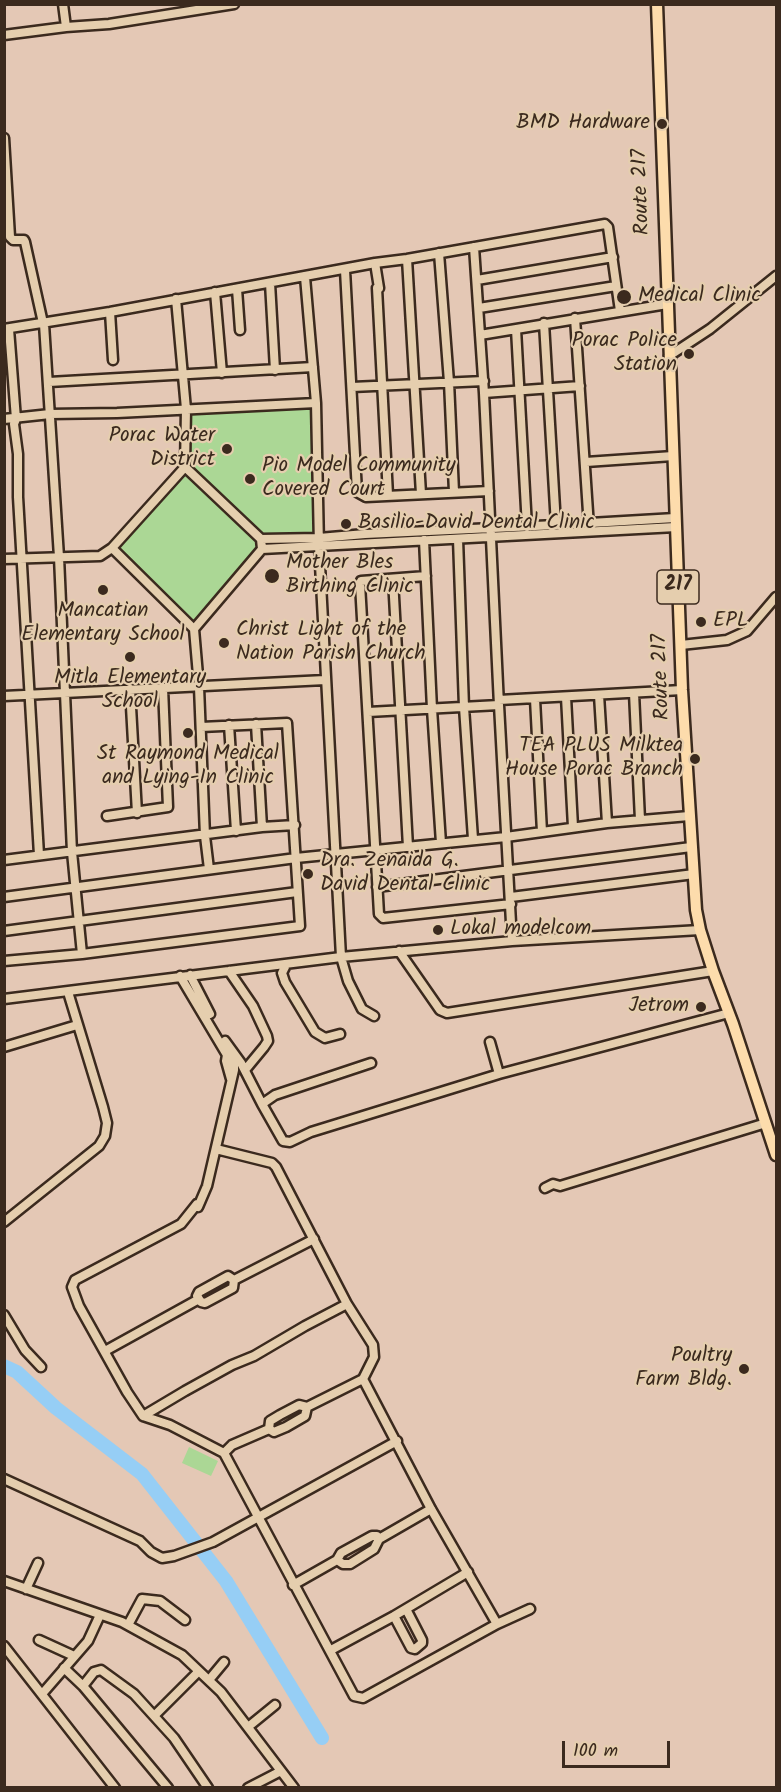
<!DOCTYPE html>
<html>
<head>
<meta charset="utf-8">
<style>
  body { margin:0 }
  #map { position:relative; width:781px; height:1792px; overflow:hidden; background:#e4c8b5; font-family:Kalam,sans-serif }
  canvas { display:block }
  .frame { position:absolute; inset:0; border:6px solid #3b2a1e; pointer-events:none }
  .scale { position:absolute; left:562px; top:1741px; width:108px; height:27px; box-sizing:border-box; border:3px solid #3b2a1e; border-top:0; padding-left:8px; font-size:18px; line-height:21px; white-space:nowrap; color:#3b2a1e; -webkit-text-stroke:4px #e5ceae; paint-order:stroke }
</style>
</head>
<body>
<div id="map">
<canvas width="781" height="1792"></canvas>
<div class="frame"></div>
<div class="scale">100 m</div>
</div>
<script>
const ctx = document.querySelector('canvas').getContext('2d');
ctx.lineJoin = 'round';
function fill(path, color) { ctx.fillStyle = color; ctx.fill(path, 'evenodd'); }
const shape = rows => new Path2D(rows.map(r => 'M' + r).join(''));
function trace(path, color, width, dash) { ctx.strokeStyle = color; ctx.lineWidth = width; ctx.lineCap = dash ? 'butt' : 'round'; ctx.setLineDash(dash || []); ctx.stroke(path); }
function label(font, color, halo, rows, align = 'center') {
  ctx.font = font + ' Kalam,sans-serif'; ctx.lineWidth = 4.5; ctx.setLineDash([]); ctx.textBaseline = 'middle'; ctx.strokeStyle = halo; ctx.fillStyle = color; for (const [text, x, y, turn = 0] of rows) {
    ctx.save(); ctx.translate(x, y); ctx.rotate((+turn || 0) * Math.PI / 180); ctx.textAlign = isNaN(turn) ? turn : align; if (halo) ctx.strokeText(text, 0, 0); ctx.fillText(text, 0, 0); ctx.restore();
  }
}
const green = shape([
  [316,403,319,538,261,539,262,549,194,629,112,548,185,467,186,409],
  [189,1447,218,1461,211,1476,182,1463]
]);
const river = shape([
  [4,1366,17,1372,56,1408,142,1474,226,1581,322,1738]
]);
const minor = shape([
  [63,4,66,27],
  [4,35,66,27,109,24,234,4],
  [4,138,10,237,13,240,24,240,25,242,43,323],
  [474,247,484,393,499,705,512,941],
  [439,253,449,382,454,492],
  [407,259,421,494],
  [375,263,379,288,377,288,388,495],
  [345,270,357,492,366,497,489,491],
  [305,277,316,403,319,546,341,957,348,981,362,1009,374,1016],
  [477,280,613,257],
  [270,283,275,370],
  [237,289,240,330],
  [215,292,222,373],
  [479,308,616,286],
  [110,312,113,360],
  [575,318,589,527],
  [544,323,556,525],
  [44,324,59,557,72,852,82,954],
  [4,329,110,312,375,263,407,259,605,224,608,227,620,311],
  [9,329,16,419,14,424,18,454,18,497,39,855],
  [516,329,527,527],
  [480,335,667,304],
  [669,356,710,329,776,276],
  [49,382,313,367],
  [352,387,484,381],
  [484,393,580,386],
  [4,419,50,414,117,413,316,403],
  [586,462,673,456],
  [185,467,261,539,262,549,194,629],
  [261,539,319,538,365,534,556,525,675,518],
  [458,539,464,707,473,839],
  [424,540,432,709,441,843],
  [112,548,194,629,199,687,205,836,209,869],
  [262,549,676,527],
  [4,559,100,556,112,548,185,467,186,409,176,299],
  [426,576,361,581,360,584,379,914,383,918,511,904],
  [393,579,408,847],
  [681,645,727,640,738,635,747,631,776,597],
  [130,689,137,813],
  [634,693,640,820],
  [599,695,607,823],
  [4,696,325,680],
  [566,697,573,827],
  [535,699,542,832],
  [499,700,682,690],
  [368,712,499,705],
  [256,724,262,827],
  [229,725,236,831],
  [107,816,168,807,163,688],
  [4,860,262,827,295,825],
  [377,887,691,847],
  [4,897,296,858,506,837,607,823,689,816],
  [511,897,694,874],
  [4,931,297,892],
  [399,951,440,1010,447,1013,713,971],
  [4,961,82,954,300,926,287,723,201,727],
  [286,965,282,973,285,982,315,1032,325,1038,340,1034],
  [229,971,253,1006,267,1036,268,1041,264,1047,245,1070],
  [190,975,210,1014],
  [180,976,227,1055,234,1058,234,1070,207,1186,198,1207,197,1204,181,1224,75,1280,72,1287,79,1306,127,1392,143,1416,170,1425,224,1453,354,1696,363,1698,497,1624,530,1609],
  [4,999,341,957,512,941,700,930],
  [225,1041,241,1063,262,1104,275,1095,371,1063],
  [490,1042,499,1074],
  [4,1047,77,1025],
  [227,1055,226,1061,231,1079],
  [262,1104,283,1141,290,1142,311,1132,499,1074,729,1013],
  [216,1149,272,1163,276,1167,347,1304,373,1345,374,1357,363,1379,307,1407,305,1416,286,1427,274,1432,269,1429,232,1445,224,1453],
  [545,1188,553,1184,560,1186,766,1123],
  [4,1222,99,1146,105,1136,107,1123,103,1107,68,992],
  [234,1280,228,1276,199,1292,197,1296,201,1302,205,1303,233,1288,234,1280,314,1239],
  [4,1315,25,1350,41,1367],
  [105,1351,199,1299],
  [363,1379,431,1509,497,1624],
  [143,1416,185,1391,232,1365,254,1356,305,1326,347,1304],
  [269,1429,270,1421,280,1415,299,1405,307,1407],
  [4,1479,140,1541,151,1552,162,1558,174,1556,213,1542,397,1441],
  [337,1560,343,1564,350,1564,374,1549,379,1539],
  [4,1581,122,1622,182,1655,221,1692,294,1788],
  [293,1585,337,1560,341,1553,372,1536,377,1536,379,1539,431,1509],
  [26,1589,38,1563],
  [394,1616,411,1648,415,1649,422,1643,422,1640,406,1609],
  [128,1625,142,1599,160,1601,185,1620],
  [39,1640,74,1656],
  [4,1646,115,1788],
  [331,1650,394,1616,468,1572],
  [64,1668,83,1686,168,1788],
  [209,1680,224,1662],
  [83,1686,94,1672,101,1670,134,1694,174,1738,208,1788],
  [42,1694,88,1641,100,1615],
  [155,1715,199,1671],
  [248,1727,275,1705],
  [248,1788,281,1771]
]);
const major = shape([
  [657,4,682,690,696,910,700,930,713,971,733,1024,776,1155]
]);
const markers = [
  [662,124,6,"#3b2a1e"],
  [624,297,8,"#3b2a1e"],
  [689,354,6,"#3b2a1e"],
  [227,449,6,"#3b2a1e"],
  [250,479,6,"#3b2a1e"],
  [346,524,6,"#3b2a1e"],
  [272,576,8,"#3b2a1e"],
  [103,590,6,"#3b2a1e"],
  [701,622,6,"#3b2a1e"],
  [224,643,6,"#3b2a1e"],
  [130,657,6,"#3b2a1e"],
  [188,733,6,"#3b2a1e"],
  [695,759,6,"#3b2a1e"],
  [308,874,6,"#3b2a1e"],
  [438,930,6,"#3b2a1e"],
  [701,1007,6,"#3b2a1e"],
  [744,1369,6,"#3b2a1e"]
];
const shields = [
  [678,587,42]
];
const shieldNames = [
  ["217",678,587]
];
const poiNames = [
  ["BMD Hardware",650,124,"right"],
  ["Medical Clinic",638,297],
  ["Porac Police",677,342,"right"],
  ["Station",677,366,"right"],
  ["Porac Water",215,437,"right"],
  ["District",215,461,"right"],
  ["Pio Model Community",262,467],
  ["Covered Court",262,491],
  ["Basilio-David Dental Clinic",358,524],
  ["Mother Bles",286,564],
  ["Birthing Clinic",286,588],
  ["Mancatian",103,612,"center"],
  ["Elementary School",103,636,"center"],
  ["EPL",713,622],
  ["Christ Light of the",236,631],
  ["Nation Parish Church",236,655],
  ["Mitla Elementary",130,679,"center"],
  ["School",130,703,"center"],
  ["TEA PLUS Milktea",683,747,"right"],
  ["House Porac Branch",683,771,"right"],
  ["St Raymond Medical",188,755,"center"],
  ["and Lying-In Clinic",188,779,"center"],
  ["Dra. Zenaida G.",320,862],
  ["David Dental Clinic",320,886],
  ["Lokal modelcom",450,930],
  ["Jetrom",689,1007,"right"],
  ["Poultry",732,1357,"right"],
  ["Farm Bldg.",732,1381,"right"]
];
const streetNames = [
  ["Route 217",643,192,-92],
  ["Route 217",663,677,-92]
];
fill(green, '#abd795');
trace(river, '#96cef5', 14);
trace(minor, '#3b2a1e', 13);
trace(major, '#3b2a1e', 15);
trace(minor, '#e5ceae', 8);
trace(major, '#fddcac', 10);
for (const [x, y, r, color] of markers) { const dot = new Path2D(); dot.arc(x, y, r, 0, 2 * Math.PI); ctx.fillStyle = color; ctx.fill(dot); trace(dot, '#e5ceae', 2); }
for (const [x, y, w] of shields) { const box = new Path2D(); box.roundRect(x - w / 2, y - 17, w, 34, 4.5); ctx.fillStyle = '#e5ceae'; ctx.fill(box); trace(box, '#3b2a1e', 1.5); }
label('bold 20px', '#3b2a1e', null, shieldNames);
label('21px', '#3b2a1e', '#e5ceae', poiNames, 'left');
label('21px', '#3b2a1e', '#e5ceae', streetNames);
</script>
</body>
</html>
